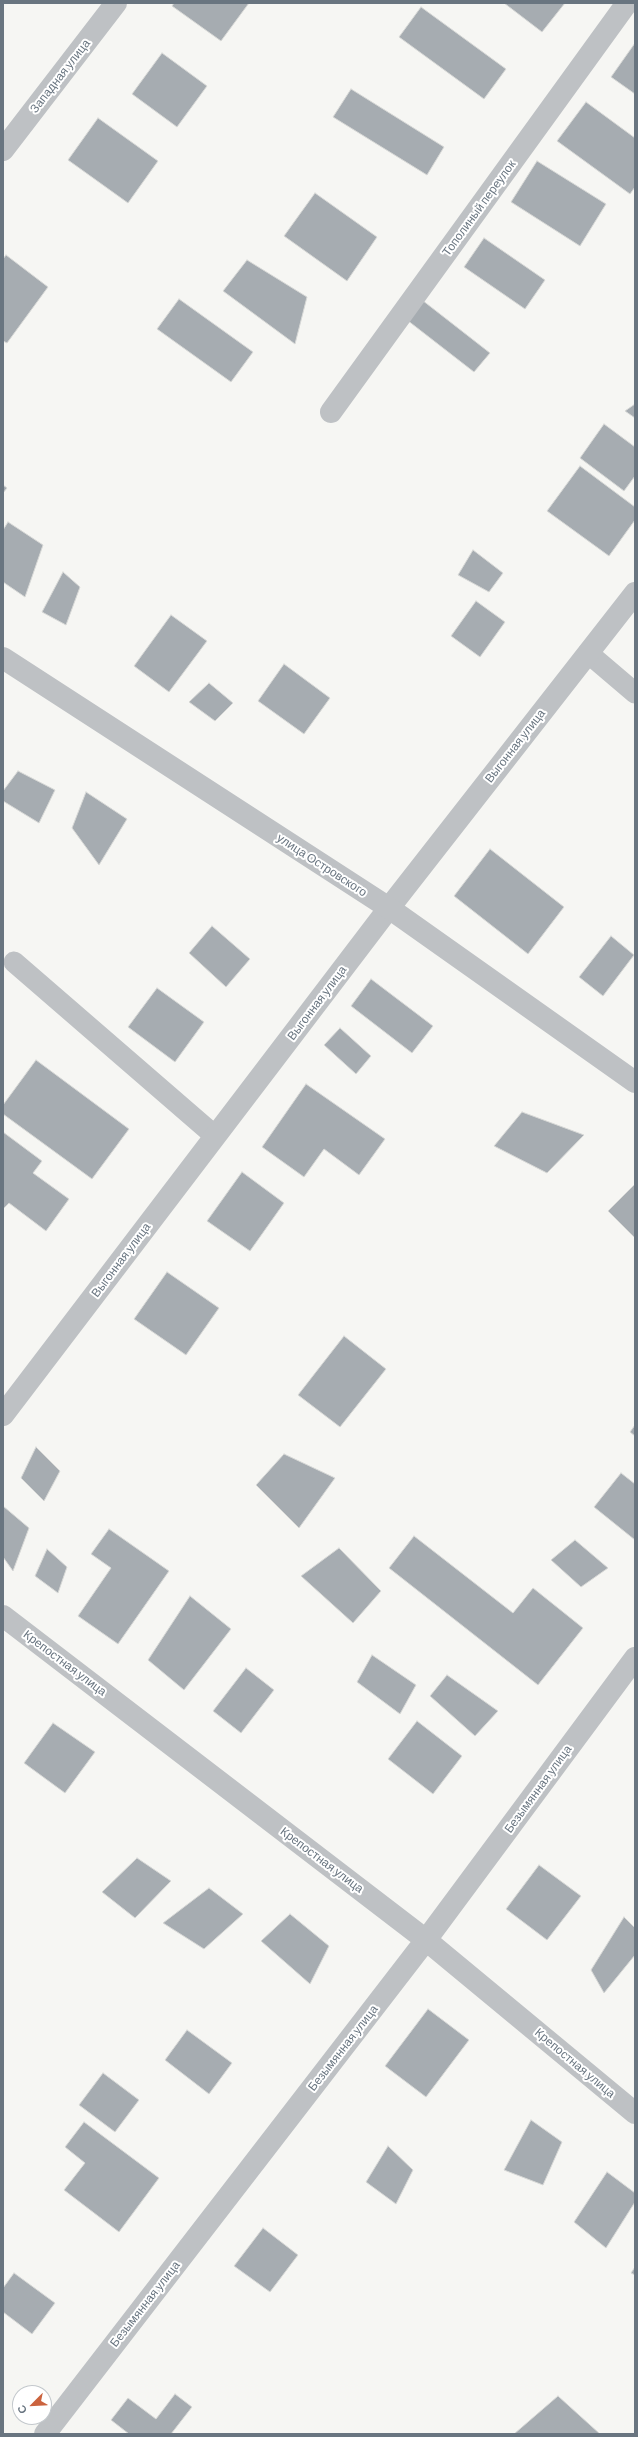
<!DOCTYPE html>
<html>
<head>
<meta charset="utf-8">
<style>
  body { margin:0 }
  #map { position:relative; width:638px; height:2437px; overflow:hidden; background:#f6f6f3; font-family:Barlow,sans-serif }
  canvas { display:block }
  .frame { position:absolute; inset:0; border:4px solid #697580; pointer-events:none }
  .north { position:absolute; left:12px; top:2385px; width:40px; height:40px; box-sizing:border-box; background:#fff; border:1px solid #c3c8cc; border-radius:50%; rotate:246deg; font-size:11px; font-weight:700; line-height:16px; text-align:center; color:#697580 }
  .north::after { content:''; display:block; margin:auto; width:14px; height:18px; background:#cb633e; clip-path:polygon(50% 0,100% 100%,50% 72%,0 100%) }
</style>
</head>
<body>
<div id="map">
<canvas width="638" height="2437"></canvas>
<div class="frame"></div>
<div class="north">С</div>
</div>
<script>
const ctx = document.querySelector('canvas').getContext('2d');
ctx.lineJoin = 'round';
function fill(path, color) { ctx.fillStyle = color; ctx.fill(path, 'evenodd'); }
const shape = rows => new Path2D(rows.map(r => 'M' + r).join(''));
function trace(path, color, width, dash) { ctx.strokeStyle = color; ctx.lineWidth = width; ctx.lineCap = dash ? 'butt' : 'round'; ctx.setLineDash(dash || []); ctx.stroke(path); }
function label(font, color, halo, rows, align = 'center') {
  ctx.font = font + ' Barlow,sans-serif'; ctx.lineWidth = 4; ctx.setLineDash([]); ctx.textBaseline = 'middle'; ctx.strokeStyle = halo; ctx.fillStyle = color; for (const [text, x, y, turn = 0] of rows) {
    ctx.save(); ctx.translate(x, y); ctx.rotate((+turn || 0) * Math.PI / 180); ctx.textAlign = isNaN(turn) ? turn : align; if (halo) ctx.strokeText(text, 0, 0); ctx.fillText(text, 0, 0); ctx.restore();
  }
}
const building = shape([
  [174,3,249,3,221,41,172,6,174,3],
  [504,3,565,3,542,32,504,3],
  [421,7,506,69,484,99,399,37,421,7],
  [635,43,635,94,611,77,635,43],
  [162,53,207,86,177,127,132,94,162,53],
  [351,89,444,147,427,175,333,117,351,89],
  [586,102,635,138,635,187,630,194,557,141,586,102],
  [98,118,158,161,128,203,68,160,98,118],
  [537,161,606,204,580,246,511,202,537,161],
  [315,193,377,237,347,281,284,236,315,193],
  [484,238,545,280,525,309,464,267,484,238],
  [6,255,48,287,7,343,3,341,3,259,6,255],
  [247,260,307,297,295,344,223,291,247,260],
  [179,299,253,352,231,382,157,329,179,299],
  [422,300,490,353,474,372,407,320,422,300],
  [635,404,635,418,625,411,635,404],
  [604,424,635,447,635,476,624,491,580,458,604,424],
  [580,466,635,507,635,520,609,556,547,511,580,466],
  [3,485,7,488,3,493,3,485],
  [8,522,43,545,25,597,3,582,3,530,8,522],
  [473,550,503,573,489,592,458,575,473,550],
  [63,572,80,587,66,625,42,612,63,572],
  [476,601,505,622,480,657,451,636,476,601],
  [171,615,207,641,169,692,134,666,171,615],
  [284,664,330,698,304,734,258,701,284,664],
  [209,683,233,703,215,721,189,702,209,683],
  [18,771,55,790,39,823,3,801,3,791,18,771],
  [86,792,127,819,99,865,72,828,86,792],
  [490,849,564,907,528,954,454,896,490,849],
  [212,926,250,959,226,987,189,953,212,926],
  [611,936,634,955,603,996,579,977,611,936],
  [371,979,433,1026,412,1053,351,1006,371,979],
  [157,988,204,1022,175,1062,128,1027,157,988],
  [340,1028,371,1056,356,1074,324,1045,340,1028],
  [36,1060,129,1129,92,1179,3,1114,3,1105,36,1060],
  [306,1084,385,1139,359,1175,324,1149,304,1177,262,1147,306,1084],
  [522,1112,584,1135,547,1173,494,1146,522,1112],
  [3,1132,42,1161,33,1173,69,1199,46,1231,9,1203,3,1209,3,1132],
  [242,1172,284,1203,250,1251,207,1221,242,1172],
  [635,1184,635,1238,608,1211,635,1184],
  [167,1272,219,1308,186,1355,134,1319,167,1272],
  [344,1336,386,1369,340,1427,298,1395,344,1336],
  [635,1425,635,1436,630,1432,635,1425],
  [36,1447,60,1471,44,1501,21,1478,36,1447],
  [284,1454,335,1478,299,1528,256,1485,284,1454],
  [621,1473,635,1484,635,1540,594,1507,621,1473],
  [3,1506,29,1528,13,1571,3,1557,3,1506],
  [109,1529,169,1571,118,1644,78,1616,111,1568,91,1554,109,1529],
  [414,1536,513,1613,533,1588,583,1628,538,1685,389,1568,414,1536],
  [575,1540,608,1568,581,1587,551,1560,575,1540],
  [339,1548,381,1591,353,1623,301,1576,339,1548],
  [47,1549,67,1567,58,1593,35,1576,47,1549],
  [190,1596,231,1629,184,1690,148,1660,190,1596],
  [372,1655,416,1685,400,1714,357,1682,372,1655],
  [246,1668,274,1690,241,1733,213,1711,246,1668],
  [447,1675,498,1711,475,1736,430,1696,447,1675],
  [417,1721,462,1756,433,1794,388,1759,417,1721],
  [53,1723,95,1752,65,1793,24,1763,53,1723],
  [137,1858,171,1881,135,1918,102,1892,137,1858],
  [539,1865,581,1896,547,1940,506,1909,539,1865],
  [209,1888,243,1914,204,1949,163,1923,209,1888],
  [290,1914,329,1946,310,1984,261,1941,290,1914],
  [624,1917,635,1928,635,1955,604,1993,591,1970,624,1917],
  [428,2009,469,2040,426,2097,385,2066,428,2009],
  [187,2030,232,2063,209,2094,165,2060,187,2030],
  [103,2073,139,2100,115,2132,79,2105,103,2073],
  [531,2120,562,2142,543,2185,504,2170,531,2120],
  [84,2122,159,2178,119,2232,64,2190,85,2163,65,2147,84,2122],
  [388,2146,413,2170,396,2204,366,2182,388,2146],
  [607,2172,635,2193,635,2202,606,2248,574,2222,607,2172],
  [263,2228,298,2255,270,2292,234,2266,263,2228],
  [635,2267,635,2275,631,2273,635,2267],
  [14,2273,55,2303,32,2334,3,2312,3,2288,14,2273],
  [175,2394,192,2407,171,2434,129,2434,111,2420,128,2398,156,2419,175,2394],
  [558,2396,600,2434,514,2434,558,2396]
]);
const service = shape([
  [588,653,635,693],
  [14,962,215,1136]
]);
const minor = shape([
  [3,150,116,3],
  [331,412,627,3],
  [3,1415,389,908,635,593],
  [3,1616,426,1940,635,2113],
  [45,2434,426,1940,635,1658]
]);
const tertiary = shape([
  [3,658,389,908,635,1082]
]);
const streetNames = [
  ["Западная улица",60,76,-52],
  ["Тополиный переулок",479,208,-54],
  ["Выгонная улица",515,746,-52],
  ["улица Островского",322,865,33],
  ["Выгонная улица",317,1003,-53],
  ["Выгонная улица",121,1260,-53],
  ["Крепостная улица",65,1663,37],
  ["Безымянная улица",538,1789,-54],
  ["Крепостная улица",322,1860,37],
  ["Безымянная улица",343,2048,-52],
  ["Крепостная улица",575,2063,40],
  ["Безымянная улица",145,2304,-52]
];
fill(building, '#a6acb1');
trace(building, '#d7d8d6', 1);
trace(service, '#bec1c4', 21);
trace(minor, '#bec1c4', 22);
trace(tertiary, '#bec1c4', 22);
label('12px', '#697580', '#fff', streetNames);
</script>
</body>
</html>
